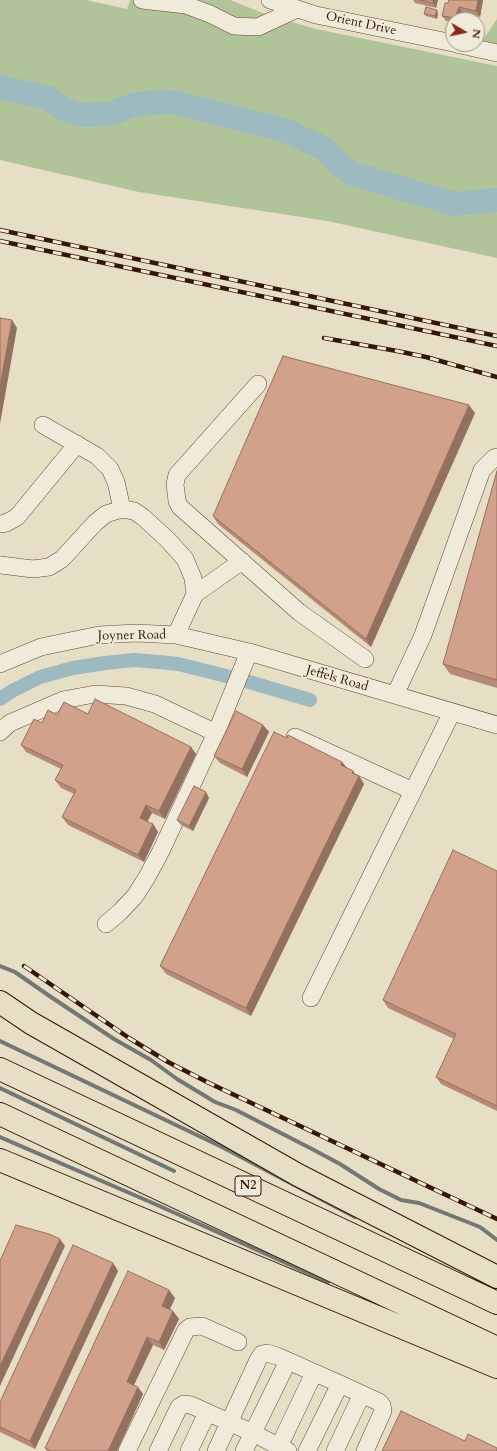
<!DOCTYPE html>
<html>
<head>
<meta charset="utf-8">
<style>
  body { margin:0 }
  #map { position:relative; width:497px; height:1451px; overflow:hidden; background:#e7dfc5; font-family:Cardo,serif }
  canvas { display:block }
  .north { position:absolute; left:445px; top:12px; width:40px; height:40px; box-sizing:border-box; background:#efead9; border:1px solid #a59584; border-radius:50%; rotate:99deg; font-size:11px; font-weight:700; line-height:16px; text-align:center; color:#361604 }
  .north::after { content:''; display:block; margin:auto; width:14px; height:18px; background:#8f2418; clip-path:polygon(50% 0,100% 100%,50% 72%,0 100%) }
</style>
</head>
<body>
<div id="map">
<canvas width="497" height="1451"></canvas>
<div class="north">N</div>
</div>
<script>
const ctx = document.querySelector('canvas').getContext('2d');
ctx.lineJoin = 'round';
function fill(path, color) { ctx.fillStyle = color; ctx.fill(path, 'evenodd'); }
const shape = rows => new Path2D(rows.map(r => 'M' + r).join(''));
function trace(path, color, width, dash) { ctx.strokeStyle = color; ctx.lineWidth = width; ctx.lineCap = dash ? 'butt' : 'round'; ctx.setLineDash(dash || []); ctx.stroke(path); }
function label(font, color, halo, rows, align = 'center') {
  ctx.font = font + ' Cardo,serif'; ctx.lineWidth = 4; ctx.setLineDash([]); ctx.textBaseline = 'middle'; ctx.strokeStyle = halo; ctx.fillStyle = color; for (const [text, x, y, turn = 0] of rows) {
    ctx.save(); ctx.translate(x, y); ctx.rotate((+turn || 0) * Math.PI / 180); ctx.textAlign = isNaN(turn) ? turn : align; if (halo) ctx.strokeText(text, 0, 0); ctx.fillText(text, 0, 0); ctx.restore();
  }
}
const green = shape([
  [0,0,86,0,127,9,130,0,230,0,268,15,316,29,497,66,497,258,327,221,139,192,0,160],
  [497,19,497,44,482,41]
]);
const stream = shape([
  [0,966,15,972,48,995,114,1039,151,1060,177,1079,215,1102,236,1110,312,1149,340,1164,379,1189,401,1200,419,1203,447,1214,480,1227,497,1240],
  [0,1041,220,1146,355,1217],
  [0,1088,174,1171],
  [0,1137,155,1204,328,1282]
]);
const canal = shape([
  [246,681,310,700],
  [0,699,12,691,40,677,73,668,105,663,134,660,159,662,178,664,230,677]
]);
const river = shape([
  [0,87,48,98,64,109,80,115,109,114,133,105,150,103,172,102,284,130,325,149,339,164,353,174,455,204,497,200]
]);
const minor = shape([
  [142,0,186,5,210,14,234,26,258,27,297,9],
  [270,0,316,15,453,43],
  [456,44,497,53],
  [258,384,177,475,175,484,177,501,180,507,299,612,365,659],
  [43,425,97,456,110,469,116,482,122,509],
  [0,524,6,523,17,517,77,444],
  [0,565,33,569,49,567,62,559,95,523,106,514,122,509,134,511,143,517,168,540,185,559,193,578,195,594,176,635],
  [195,594,242,561],
  [0,664,41,647,99,635,136,633,176,635,249,652,497,725],
  [395,695,423,635,482,470,494,458,497,457],
  [0,732,10,723,63,700,95,694,126,696,155,704,216,733],
  [295,737,413,791],
  [106,924,120,912,135,896,147,877,161,851,216,733,249,652],
  [311,998,452,712],
  [127,1451,186,1330,190,1327,202,1326,238,1342],
  [158,1451,179,1407,184,1404,191,1405,253,1433,288,1451],
  [189,1451,207,1413],
  [216,1451,258,1360,262,1354,267,1353,277,1356,340,1384,379,1402,382,1405,383,1411,365,1451],
  [244,1451,288,1361],
  [277,1451,314,1373],
  [307,1451,340,1384],
  [335,1451,362,1394]
]);
const highway = shape([
  [0,1002,31,1023,298,1175,497,1277],
  [0,1069,497,1303],
  [0,1114,497,1348],
  [0,1160,497,1367]
]);
const rail = shape([
  [0,230,497,336],
  [0,241,497,346],
  [324,338,397,351,426,357,497,377],
  [24,966,129,1038,168,1062,209,1083,497,1219]
]);
const wall = shape([
  [413,0,438,0,436,8,415,3],
  [483,0,480,17,462,13,460,20,453,20,453,22,446,21,442,16,448,3],
  [438,13,437,19,426,16,424,14],
  [475,413,371,647,218,524,213,516],
  [497,471,497,688,450,674,443,664],
  [88,714,191,747,196,754,165,819,152,813,147,822,153,824,158,832,144,862,68,825,62,817,74,794,61,788,55,780,61,769,26,752,21,745,42,723,57,715],
  [263,725,269,732,247,777,220,763,214,756],
  [287,738,342,762,346,767,353,771,356,775,359,776,364,784,251,1016,166,974,160,966],
  [209,798,193,831,181,825,177,820],
  [497,871,497,1111,441,1084,436,1077,454,1039,388,1008,383,1000],
  [113,1263,118,1271,35,1449,0,1432,0,1402],
  [175,1298,170,1309,179,1319,164,1350,153,1345,134,1385,143,1394,117,1451,47,1451,45,1448]
]);
const shadedWall = shape([
  [433,0,438,0,436,8,433,3],
  [478,0,483,0,480,17,476,11],
  [459,7,462,13,460,20,456,20,455,18],
  [437,10,438,13,437,19,435,16],
  [12,320,17,328,0,424,0,386],
  [469,405,475,413,371,647,366,639],
  [263,725,269,732,247,777,242,769],
  [191,747,196,754,165,819,159,811],
  [342,762,348,769,341,765],
  [353,771,358,778,359,776,364,784,251,1016,246,1008],
  [206,792,209,798,193,831,189,826],
  [146,805,152,813,145,826,140,818],
  [153,824,158,832,144,862,138,855],
  [60,1239,65,1246,0,1386,0,1366],
  [113,1263,118,1271,35,1449,30,1441],
  [169,1290,175,1298,168,1313,162,1306],
  [173,1311,179,1319,164,1350,159,1342],
  [147,1337,153,1345,132,1389,127,1382],
  [138,1387,143,1394,117,1451,108,1451]
]);
const building = shape([
  [420,0,433,0,433,3,420,0],
  [449,0,478,0,476,11,459,7,455,18,442,16,445,3,448,3,449,0],
  [426,7,437,10,435,16,424,14,426,7],
  [0,318,12,320,0,386,0,318],
  [283,356,469,405,366,639,213,516,283,356],
  [497,471,497,680,443,664,497,471],
  [95,699,191,747,159,811,146,805,140,818,153,824,138,855,62,817,76,790,55,780,63,765,21,745,34,719,42,723,48,710,57,715,64,702,88,714,95,699],
  [236,711,263,725,242,769,214,756,236,711],
  [274,732,287,738,288,735,342,762,341,765,353,771,352,773,359,776,246,1008,160,966,274,732],
  [194,786,206,792,189,826,177,820,194,786],
  [453,850,497,871,497,1106,436,1077,456,1034,383,1000,453,850],
  [16,1225,49,1234,60,1239,0,1366,0,1261,16,1225],
  [73,1245,113,1263,30,1441,0,1427,0,1402,73,1245],
  [128,1271,169,1290,162,1306,173,1311,159,1342,147,1337,127,1382,138,1387,108,1451,51,1451,45,1448,128,1271],
  [401,1411,465,1441,468,1434,497,1448,497,1451,382,1451,401,1411]
]);
const shields = [
  [248,1186,26]
];
const shieldNames = [
  ["N2",248,1186]
];
const streetNames = [
  ["Orient Drive",361,24,12],
  ["Joyner Road",132,636,-1],
  ["Jeffels Road",337,679,16]
];
fill(green, '#b1c398');
trace(stream, '#737874', 4);
trace(canal, '#9cbabf', 14);
trace(river, '#9cbabf', 24);
trace(minor, '#624834', 18);
trace(highway, '#361604', 24);
trace(minor, '#efead9', 17);
trace(highway, '#e7dfc5', 22);
trace(rail, '#361604', 4.5);
trace(rail, '#efead9', 3, [9]);
fill(wall, '#b58a77');
fill(shadedWall, '#937161');
fill(building, '#d2a18a');
trace(building, '#937161', 1);
for (const [x, y, w] of shields) { const box = new Path2D(); box.roundRect(x - w / 2, y - 10, w, 20, 3); ctx.fillStyle = '#efead9'; ctx.fill(box); trace(box, '#361604', 1); }
label('bold 12px', '#361604', null, shieldNames);
label('13px', '#361604', '#efead9', streetNames);
</script>
</body>
</html>
